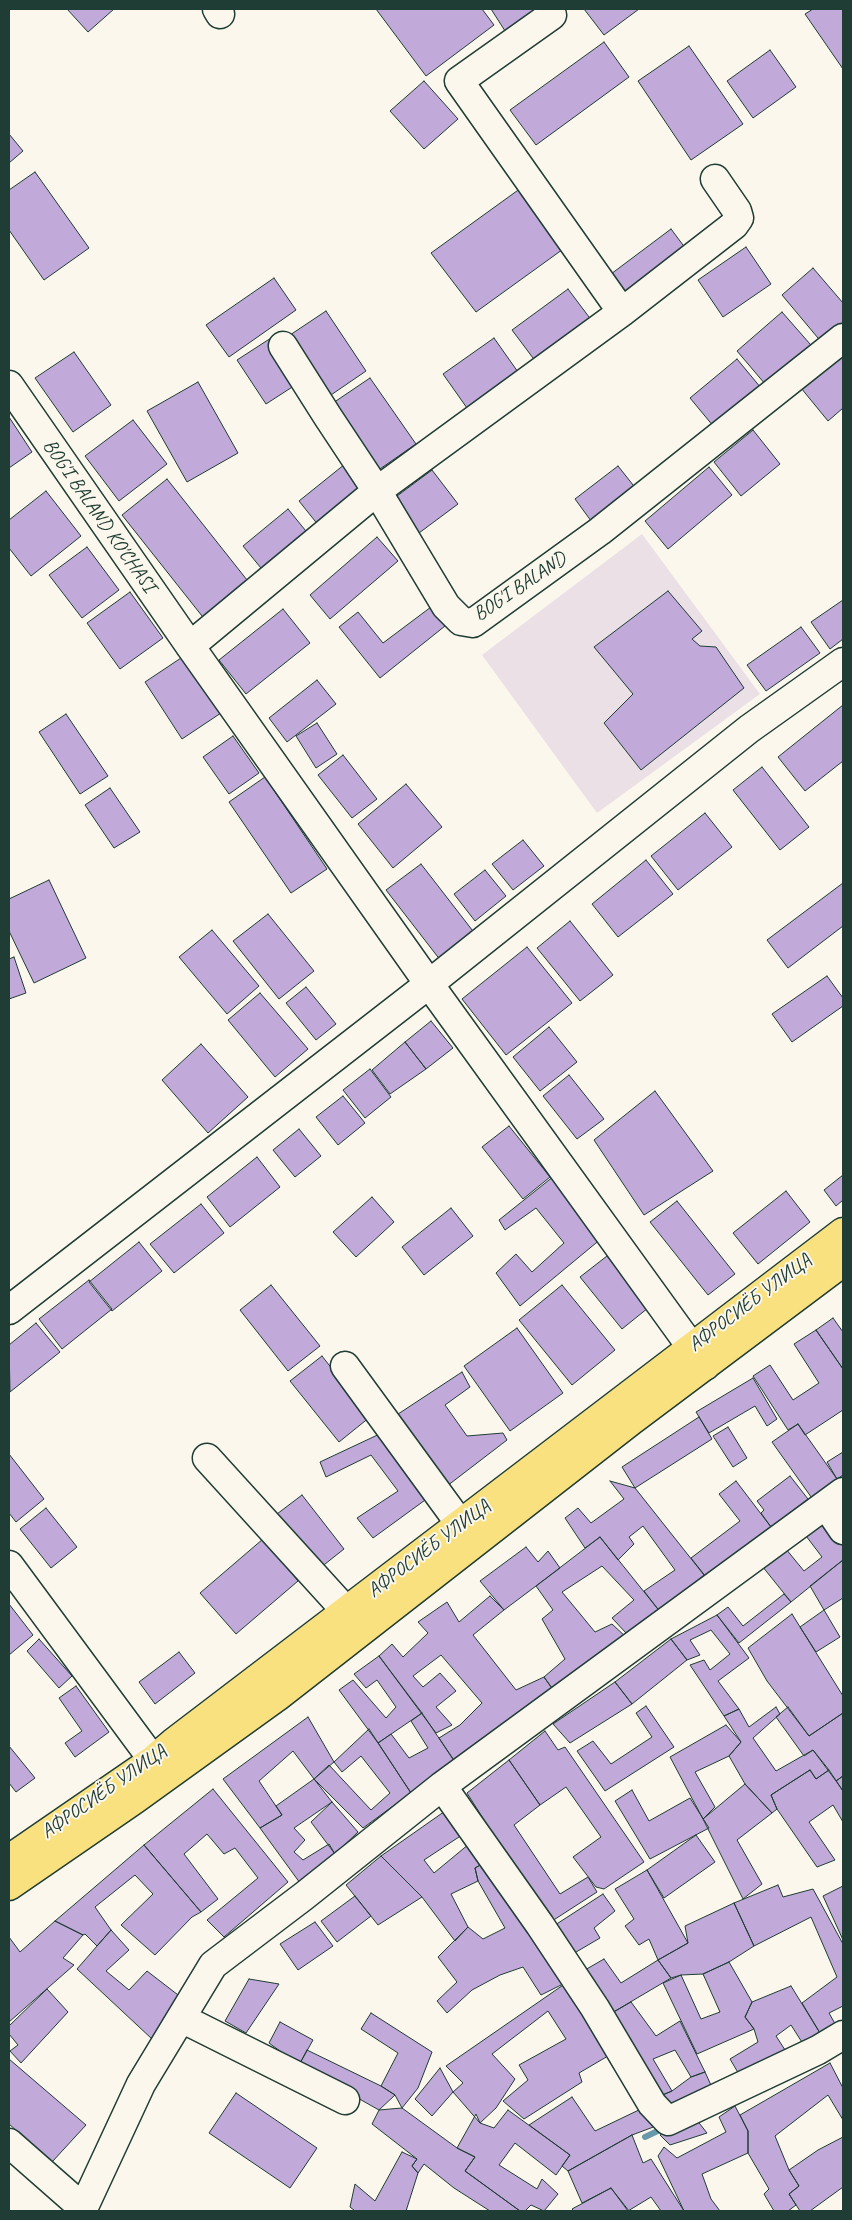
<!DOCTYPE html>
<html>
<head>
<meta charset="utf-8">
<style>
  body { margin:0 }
  #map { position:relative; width:852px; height:2220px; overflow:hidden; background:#fbf7ec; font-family:Caveat,sans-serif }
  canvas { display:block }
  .frame { position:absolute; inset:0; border:10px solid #1f3d34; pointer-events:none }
</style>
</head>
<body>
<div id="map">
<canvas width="852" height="2220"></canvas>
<div class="frame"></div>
</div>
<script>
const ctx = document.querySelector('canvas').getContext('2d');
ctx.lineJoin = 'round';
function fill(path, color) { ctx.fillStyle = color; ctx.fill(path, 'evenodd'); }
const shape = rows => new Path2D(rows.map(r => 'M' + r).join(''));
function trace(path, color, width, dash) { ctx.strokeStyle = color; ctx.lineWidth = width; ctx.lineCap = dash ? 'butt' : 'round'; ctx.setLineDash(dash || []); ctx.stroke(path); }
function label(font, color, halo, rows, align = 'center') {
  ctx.font = font + ' Caveat,sans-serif'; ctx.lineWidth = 4; ctx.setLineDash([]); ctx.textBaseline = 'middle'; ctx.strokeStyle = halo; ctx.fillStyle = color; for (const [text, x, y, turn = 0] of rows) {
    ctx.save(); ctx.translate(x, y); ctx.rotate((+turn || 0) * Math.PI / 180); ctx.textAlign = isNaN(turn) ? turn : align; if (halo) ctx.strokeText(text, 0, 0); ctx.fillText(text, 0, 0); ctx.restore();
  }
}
const built = shape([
  [642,534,760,694,597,813,482,655]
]);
const stream = shape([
  [645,2137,666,2127]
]);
const building = shape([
  [67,9,114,9,88,32,67,9],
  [376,9,482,9,494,25,426,76,376,9],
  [491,9,546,9,507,34,491,9],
  [584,9,639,9,604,35,584,9],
  [813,9,843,9,843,69,805,14,813,9],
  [604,42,629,77,536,145,510,110,604,42],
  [689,46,743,124,691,160,638,81,689,46],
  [770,50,796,87,753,118,727,81,770,50],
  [424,81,458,119,424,149,390,111,424,81],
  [9,134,23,151,9,163,9,134],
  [35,172,89,248,44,280,9,230,9,190,35,172],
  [521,188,566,247,476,312,431,253,521,188],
  [671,229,689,253,629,297,611,274,671,229],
  [746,247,771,284,723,317,698,280,746,247],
  [813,268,843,303,843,337,828,350,782,295,813,268],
  [274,278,296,310,229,357,206,325,274,278],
  [568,289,592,321,536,362,512,330,568,289],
  [326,311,366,371,328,397,287,337,326,311],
  [782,312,817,352,771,391,737,351,782,312],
  [271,338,300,382,266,404,237,360,271,338],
  [494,338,518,372,467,408,443,374,494,338],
  [74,352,111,405,73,432,35,378,74,352],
  [843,354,843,408,828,421,801,388,843,354],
  [737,359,766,394,719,433,690,398,737,359],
  [370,378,416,444,377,471,330,405,370,378],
  [198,382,238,453,187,482,147,411,198,382],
  [9,417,32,452,9,468,9,417],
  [133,420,167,464,119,501,85,456,133,420],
  [753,430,780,464,741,496,714,462,753,430],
  [345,464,369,494,323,531,299,501,345,464],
  [618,466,641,495,597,529,575,499,618,466],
  [709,467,732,495,668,549,645,521,709,467],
  [432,470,458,504,419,533,393,499,432,470],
  [167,479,251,585,206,621,122,515,167,479],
  [46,491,81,536,31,576,9,548,9,520,46,491],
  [288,509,310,536,265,573,243,546,288,509],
  [377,537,398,561,330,619,310,595,377,537],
  [87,547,119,590,82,618,49,575,87,547],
  [668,591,702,631,692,639,700,646,716,647,744,688,641,770,604,723,633,694,594,647,668,591],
  [130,592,163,638,120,669,87,623,130,592],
  [843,600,843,639,830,649,811,622,843,600],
  [435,604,450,622,380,678,339,627,358,612,383,643,435,604],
  [283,609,310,643,246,694,219,660,283,609],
  [801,627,820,653,766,691,747,665,801,627],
  [184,656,221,713,182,739,145,682,184,656],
  [317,680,336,704,287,742,269,718,317,680],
  [843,705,843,761,805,791,778,757,843,705],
  [66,714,108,776,80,794,39,732,66,714],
  [317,723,337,754,316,768,296,736,317,723],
  [233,736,259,773,229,794,203,757,233,736],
  [343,755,377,799,352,818,318,775,343,755],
  [762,767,809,827,780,850,733,790,762,767],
  [265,777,327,869,291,893,229,802,265,777],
  [406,784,442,827,393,868,358,824,406,784],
  [110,788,140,832,114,848,85,805,110,788],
  [705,813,732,847,678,890,651,856,705,813],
  [523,840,544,866,513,890,492,864,523,840],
  [646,860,673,894,618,937,592,904,646,860],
  [421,864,476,935,441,961,386,890,421,864],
  [485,870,506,896,475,921,454,894,485,870],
  [49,880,86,958,34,983,9,931,9,899,49,880],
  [843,883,843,926,788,968,767,940,843,883],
  [268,914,314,971,279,999,233,941,268,914],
  [570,921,613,975,580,1001,537,948,570,921],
  [212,930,259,986,227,1014,179,957,212,930],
  [527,947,572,1003,506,1055,462,999,527,947],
  [14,957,26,993,9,999,9,959,14,957],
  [827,976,843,998,843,1006,792,1042,772,1014,827,976],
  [306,987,336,1024,316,1040,286,1003,306,987],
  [260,993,308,1049,275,1077,228,1020,260,993],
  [431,1021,453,1048,426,1069,405,1042,431,1021],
  [549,1027,577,1062,540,1091,513,1057,549,1027],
  [405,1042,426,1069,390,1094,372,1070,405,1042],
  [201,1044,248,1097,208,1133,162,1080,201,1044],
  [370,1069,391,1097,365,1118,343,1090,370,1069],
  [569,1075,604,1119,577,1139,543,1096,569,1075],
  [655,1091,713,1171,644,1215,594,1140,655,1091],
  [343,1096,365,1123,338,1145,316,1117,343,1096],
  [509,1126,550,1177,523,1199,482,1147,509,1126],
  [299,1129,321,1156,295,1177,273,1150,299,1129],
  [257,1157,280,1187,230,1227,207,1197,257,1157],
  [843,1175,843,1200,836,1206,824,1190,843,1175],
  [554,1176,602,1238,520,1306,496,1273,516,1254,532,1272,564,1243,536,1208,505,1230,499,1220,554,1176],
  [786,1191,810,1222,758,1264,733,1233,786,1191],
  [372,1197,394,1222,356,1257,333,1232,372,1197],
  [677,1201,735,1274,708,1295,650,1222,677,1201],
  [201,1204,224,1233,174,1273,150,1244,201,1204],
  [451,1208,473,1236,424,1275,402,1247,451,1208],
  [139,1242,162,1271,112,1311,89,1282,139,1242],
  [607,1256,648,1308,622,1329,580,1277,607,1256],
  [89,1280,112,1309,62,1349,39,1319,89,1280],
  [271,1285,320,1346,288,1371,240,1310,271,1285],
  [562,1285,615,1350,572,1385,519,1320,562,1285],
  [833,1318,843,1332,843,1369,816,1330,833,1318],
  [36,1323,60,1352,10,1392,9,1345,36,1323],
  [517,1328,563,1393,510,1431,464,1366,517,1328],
  [816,1330,843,1369,843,1410,805,1435,798,1424,788,1430,753,1376,770,1365,793,1400,819,1383,794,1344,816,1330],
  [322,1356,370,1417,339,1442,290,1381,322,1356],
  [462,1372,470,1387,445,1405,467,1436,503,1433,507,1440,447,1486,392,1418,462,1372],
  [753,1378,777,1419,767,1426,755,1406,709,1433,696,1412,753,1378],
  [699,1417,712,1439,635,1488,622,1467,699,1417],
  [798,1424,837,1479,814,1501,772,1442,798,1424],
  [728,1427,747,1458,733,1467,713,1436,728,1427],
  [386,1431,432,1495,373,1538,357,1518,398,1491,371,1455,326,1477,320,1462,386,1431],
  [843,1452,843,1475,837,1479,827,1462,843,1452],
  [9,1454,44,1499,16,1522,9,1513,9,1454],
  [790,1476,808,1499,771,1527,761,1513,764,1510,757,1501,790,1476],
  [610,1481,635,1488,704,1575,661,1613,644,1591,675,1570,643,1526,629,1537,634,1544,618,1560,600,1537,585,1548,565,1518,578,1508,591,1523,624,1499,610,1481],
  [736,1481,771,1527,706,1577,691,1558,740,1521,719,1494,736,1481],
  [302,1495,344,1549,320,1568,277,1514,302,1495],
  [46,1508,77,1547,51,1568,20,1529,46,1508],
  [824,1515,843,1539,843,1560,791,1602,758,1561,781,1543,804,1571,822,1557,803,1532,824,1515],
  [600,1537,661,1613,627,1634,612,1618,634,1600,602,1566,562,1592,595,1632,612,1624,627,1638,554,1691,544,1677,565,1659,542,1619,553,1610,536,1586,600,1537],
  [263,1539,298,1581,236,1634,200,1593,263,1539],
  [526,1547,538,1562,548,1551,560,1568,504,1610,480,1581,526,1547],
  [843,1560,843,1598,824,1610,810,1586,843,1560],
  [784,1594,791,1602,739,1643,717,1615,728,1607,743,1626,784,1594],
  [490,1596,504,1610,473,1635,516,1690,544,1677,554,1691,455,1762,439,1738,460,1725,482,1703,441,1655,413,1676,423,1687,440,1673,456,1691,436,1707,452,1725,436,1733,379,1656,392,1644,403,1657,428,1633,418,1622,447,1602,459,1622,490,1596],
  [9,1604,33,1635,9,1655,9,1604],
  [824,1610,840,1637,816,1652,800,1627,824,1610],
  [792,1614,843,1696,843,1713,809,1736,767,1681,748,1648,792,1614],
  [717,1615,749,1658,718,1681,739,1709,724,1716,690,1665,704,1660,710,1670,730,1654,711,1630,690,1640,700,1655,687,1660,671,1639,717,1615],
  [39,1639,72,1676,59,1688,27,1651,39,1639],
  [671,1639,687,1660,632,1704,615,1682,671,1639],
  [179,1652,195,1673,155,1704,139,1682,179,1652],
  [379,1656,422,1713,378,1743,339,1690,353,1680,386,1718,396,1707,377,1680,366,1688,354,1674,379,1656],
  [615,1682,632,1704,570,1743,553,1724,615,1682],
  [76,1686,109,1732,75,1757,65,1743,82,1731,59,1698,76,1686],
  [646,1706,674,1747,605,1791,577,1751,593,1741,611,1764,652,1737,636,1713,646,1706],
  [776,1707,780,1714,753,1738,776,1771,813,1750,829,1770,816,1779,810,1770,771,1795,777,1809,772,1813,745,1784,729,1756,741,1742,724,1716,739,1709,749,1727,776,1707],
  [788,1707,809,1736,843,1713,843,1776,836,1781,813,1750,804,1756,776,1717,788,1707],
  [422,1713,455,1762,411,1793,378,1743,391,1734,409,1758,428,1748,411,1721,422,1713],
  [308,1717,334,1762,314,1779,293,1751,259,1781,282,1815,260,1828,223,1779,308,1717],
  [726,1725,741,1742,729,1756,695,1772,715,1807,703,1819,670,1757,726,1725],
  [369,1729,411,1793,363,1828,314,1779,329,1765,371,1810,390,1793,361,1756,342,1772,334,1762,369,1729],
  [545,1731,558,1750,565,1747,644,1862,604,1889,596,1887,573,1857,601,1837,566,1787,540,1805,509,1760,545,1731],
  [9,1746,35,1778,16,1792,9,1783,9,1746],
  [509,1760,540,1805,514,1825,560,1894,588,1877,597,1892,549,1923,467,1793,509,1760],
  [810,1770,816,1779,829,1770,843,1791,843,1822,833,1805,809,1822,835,1860,817,1867,777,1809,771,1795,810,1770],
  [843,1776,843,1791,836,1781,843,1776],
  [314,1779,332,1802,294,1828,305,1840,294,1852,303,1860,329,1844,335,1854,300,1883,260,1828,282,1815,276,1806,314,1779],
  [745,1784,772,1813,737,1840,762,1884,743,1899,703,1819,745,1784],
  [213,1789,288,1882,224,1937,207,1920,258,1878,235,1848,224,1854,207,1834,184,1854,218,1899,201,1912,144,1845,213,1789],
  [632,1790,649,1821,690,1798,709,1828,650,1859,615,1801,632,1790],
  [332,1802,358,1832,335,1854,311,1822,332,1802],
  [448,1809,465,1833,424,1860,434,1873,469,1844,489,1860,475,1868,478,1881,451,1894,468,1927,455,1941,422,1897,381,1856,448,1809],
  [696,1835,715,1862,664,1898,647,1870,696,1835],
  [144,1845,201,1912,192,1917,155,1955,121,1925,153,1894,135,1875,95,1907,111,1930,97,1946,85,1934,83,1935,55,1921,144,1845],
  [381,1856,422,1897,378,1925,346,1885,381,1856],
  [489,1860,569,1981,541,1995,523,1967,500,1975,472,1990,447,2013,437,2001,457,1982,438,1957,468,1927,483,1939,505,1928,478,1881,475,1868,489,1860],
  [647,1870,688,1943,658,1960,649,1939,639,1945,625,1926,634,1919,615,1889,647,1870],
  [778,1885,783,1897,813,1889,843,1944,843,2006,829,2013,838,2029,823,2038,802,2003,837,1977,811,1917,754,1946,734,1903,778,1885],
  [843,1886,843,1940,823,1896,843,1886],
  [603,1894,615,1911,594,1928,600,1938,571,1955,552,1927,603,1894],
  [355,1896,371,1916,337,1942,321,1921,355,1896],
  [734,1903,754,1946,729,1962,703,1974,681,1975,671,1978,658,1960,688,1943,685,1926,734,1903],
  [55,1921,83,1935,63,1958,74,1965,9,2022,9,1937,20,1952,55,1921],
  [315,1922,333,1946,298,1970,280,1944,315,1922],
  [111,1930,129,1950,106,1971,129,1990,147,1971,182,1998,152,2039,77,1969,111,1930],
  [604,1959,621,1983,658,1960,671,1978,605,2017,578,1974,604,1959],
  [729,1962,752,2002,745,2017,754,2029,697,2054,663,1983,681,1975,701,2019,720,2012,703,1974,729,1962],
  [249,1979,279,1984,246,2033,225,2021,249,1979],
  [569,1981,608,2056,579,2073,582,2082,524,2119,503,2101,528,2080,519,2065,566,2039,548,2011,492,2054,515,2079,496,2108,480,2123,453,2092,463,2083,446,2066,569,1981],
  [791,1986,823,2038,805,2047,791,2025,776,2036,787,2053,740,2076,730,2059,758,2042,754,2029,745,2017,752,2002,791,1986],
  [47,1989,68,2012,21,2063,10,2051,18,2045,9,2034,9,2026,47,1989],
  [631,2002,656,2036,680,2021,705,2072,691,2077,675,2050,653,2059,672,2091,660,2096,605,2017,631,2002],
  [371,2013,432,2052,418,2088,402,2108,395,2095,381,2086,398,2053,361,2029,371,2013],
  [280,2022,313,2040,299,2065,269,2043,280,2022],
  [307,2050,381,2086,395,2095,379,2110,299,2065,307,2050],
  [9,2059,86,2125,52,2162,9,2124,9,2059],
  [830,2063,843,2088,843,2120,828,2095,775,2136,789,2170,799,2186,789,2194,796,2205,788,2211,774,2211,764,2194,769,2189,748,2153,748,2131,740,2115,830,2063],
  [440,2068,453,2092,432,2116,415,2099,440,2068],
  [705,2072,715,2094,678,2117,660,2096,672,2091,691,2077,705,2072],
  [236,2093,317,2148,290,2188,209,2133,236,2093],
  [572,2097,595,2131,643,2108,656,2126,632,2135,568,2171,562,2166,570,2155,529,2125,572,2097],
  [735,2106,748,2131,748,2153,702,2174,711,2199,720,2211,684,2211,658,2156,664,2147,677,2158,726,2132,719,2117,735,2106],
  [402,2108,457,2148,475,2157,465,2171,520,2211,490,2211,454,2188,424,2164,418,2173,412,2166,417,2159,372,2124,379,2110,402,2108],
  [508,2110,570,2155,556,2175,515,2143,499,2165,537,2189,542,2179,558,2194,544,2211,531,2205,525,2211,520,2211,465,2171,475,2157,457,2148,476,2114,480,2123,494,2128,508,2110],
  [696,2119,707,2133,670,2145,660,2135,696,2119],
  [632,2135,643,2163,651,2159,684,2211,661,2211,651,2197,628,2211,611,2188,582,2203,568,2171,632,2135],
  [843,2137,843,2187,810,2211,800,2211,789,2194,799,2186,789,2170,818,2150,843,2137],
  [402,2152,417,2159,412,2166,418,2173,406,2211,355,2211,350,2207,355,2184,375,2201,402,2152],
  [611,2188,629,2211,574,2211,572,2209,611,2188]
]);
const minor = shape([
  [217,9,220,14],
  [552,15,459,81,622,312],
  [283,346,328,417,377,491,622,312,734,225,739,218,737,211,715,179],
  [9,385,190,646,429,984,705,1366],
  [190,646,377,491,446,606,461,621,473,623,600,531,843,338],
  [9,1310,429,984,749,729,843,662],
  [345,1366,461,1525],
  [207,1458,347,1612],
  [826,1505,843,1530],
  [9,1565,153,1760],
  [442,1786,540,1925,595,2008,652,2104,668,2121,818,2050,843,2035],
  [181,2018,345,2100],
  [9,2143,83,2208],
  [82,2211,141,2084,213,1965,304,1896,442,1786,843,1492]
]);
const major = shape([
  [9,1859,153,1760,174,1742,843,1232],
  [9,1886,134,1800,277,1697,631,1421,843,1262]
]);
const streetNames = [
  ["BOG'I BALAND KO'CHASI",99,516,55],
  ["BOG'I BALAND",520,587,-34],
  ["АФРОСИЁБ УЛИЦА",750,1303,-37],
  ["АФРОСИЁБ УЛИЦА",429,1549,-37],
  ["АФРОСИЁБ УЛИЦА",104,1792,-35]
];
fill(built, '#eae0e6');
trace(stream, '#6899aa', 6);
fill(building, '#c1aad9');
trace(building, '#1f3d34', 1);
trace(minor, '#1f3d34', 31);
trace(major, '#1f3d34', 31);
trace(minor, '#fbf7ec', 28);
trace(major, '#fae180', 28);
label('20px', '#1f3d34', '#fbf7ec', streetNames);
</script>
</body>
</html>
